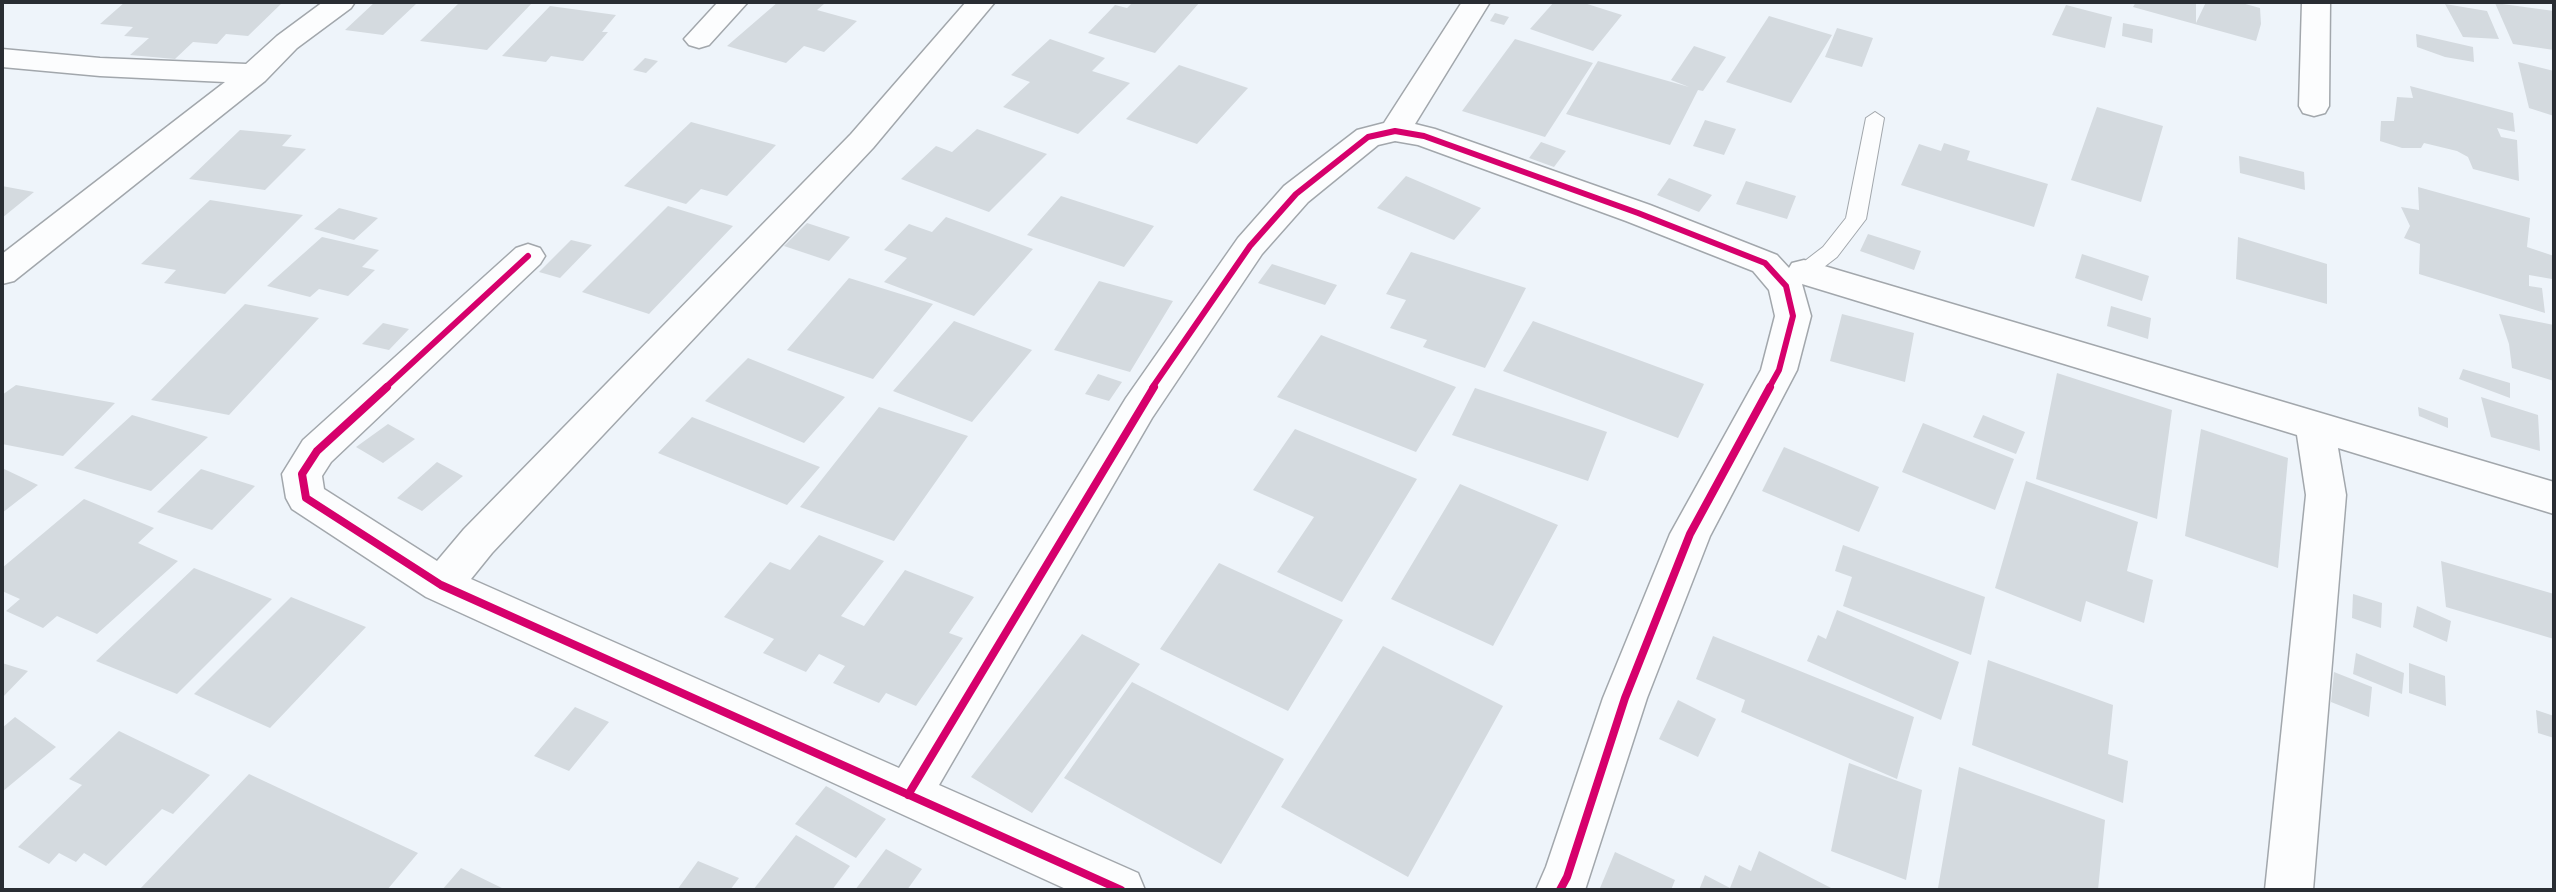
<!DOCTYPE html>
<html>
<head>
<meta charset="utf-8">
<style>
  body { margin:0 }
  #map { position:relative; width:2556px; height:892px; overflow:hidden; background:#eef4fa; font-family:"Exo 2",sans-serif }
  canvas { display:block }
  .frame { position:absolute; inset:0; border:4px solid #292d33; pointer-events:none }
</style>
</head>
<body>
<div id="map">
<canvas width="2556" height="892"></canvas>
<div class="frame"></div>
</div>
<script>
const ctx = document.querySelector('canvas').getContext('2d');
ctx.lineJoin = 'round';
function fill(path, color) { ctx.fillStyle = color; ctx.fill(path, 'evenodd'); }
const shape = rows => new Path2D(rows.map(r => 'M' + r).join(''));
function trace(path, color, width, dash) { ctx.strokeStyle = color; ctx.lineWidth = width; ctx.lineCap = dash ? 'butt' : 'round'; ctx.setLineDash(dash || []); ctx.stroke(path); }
const building = shape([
  [125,2,283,2,248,36,226,34,217,44,193,42,175,59,130,55,149,38,124,36,133,27,100,24],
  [375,2,416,4,383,35,345,30],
  [460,2,533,2,487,50,420,41],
  [778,2,816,2,824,4,817,10,857,21,824,52,804,46,786,63,727,46],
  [1133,2,1200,2,1155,53,1088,33,1115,5,1127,8],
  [1554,2,1581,2,1622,15,1593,51,1530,29],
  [2136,2,2196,2,2196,23,2206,2,2238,2,2260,8,2261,24,2256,41,2133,7],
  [2495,3,2554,11,2554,50,2513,44],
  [2445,4,2487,11,2499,39,2463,37],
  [2066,5,2112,17,2105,48,2052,35],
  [550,6,616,15,602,32,608,32,583,61,551,56,546,62,502,56],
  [1495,13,1509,17,1504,25,1490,21],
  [1769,16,1832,35,1791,103,1726,82],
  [2123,23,2153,29,2152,43,2122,36],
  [1837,28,1873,38,1862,67,1825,57],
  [2416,34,2473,47,2474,62,2445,57,2417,47],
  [1050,39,1105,58,1092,71,1130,83,1078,134,1003,107,1030,82,1011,75],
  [1515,39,1593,63,1545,137,1462,111],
  [1694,46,1726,57,1703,91,1698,90,1670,145,1566,114,1598,61,1689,87,1671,80],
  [645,58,658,61,646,73,633,70],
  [2518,62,2554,71,2554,116,2529,108],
  [1179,65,1248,88,1197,144,1126,119],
  [2410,86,2513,113,2515,132,2497,128,2501,137,2517,140,2519,181,2473,169,2468,157,2457,151,2424,143,2421,148,2402,148,2380,141,2381,121,2394,121,2397,97,2413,98],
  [2097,107,2163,126,2141,202,2071,180],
  [1705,120,1736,129,1724,155,1693,146],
  [691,122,776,145,727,196,701,189,686,204,624,186],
  [977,129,1047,154,989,212,901,179,936,146,952,152],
  [240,130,292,135,282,146,306,149,265,190,189,179],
  [1541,142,1566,151,1554,167,1529,158],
  [1944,143,1970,151,1967,160,2048,184,2034,227,1901,185,1919,144,1941,151],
  [2239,156,2304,172,2305,190,2240,173],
  [1406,176,1481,208,1454,240,1377,208],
  [1669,178,1712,195,1699,212,1657,195],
  [1746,181,1796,196,1787,219,1736,204],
  [2,186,34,192,2,218],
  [2418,187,2530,218,2527,247,2554,256,2552,279,2529,275,2529,286,2542,288,2545,313,2419,274,2420,244,2404,238,2410,226,2401,207,2419,210],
  [1061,196,1154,226,1124,267,1027,235],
  [210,200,303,215,225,294,164,283,176,270,141,264],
  [668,206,733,226,649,314,582,292],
  [339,208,378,218,354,240,314,229],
  [946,217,1033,249,974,316,884,282,907,258,884,250,909,224,932,232],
  [807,223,850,237,829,261,784,246],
  [1868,234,1921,251,1914,270,1860,251],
  [322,237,379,250,362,267,375,270,348,296,319,289,310,297,267,286],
  [2238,237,2327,264,2327,304,2236,279],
  [571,240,592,245,560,278,539,272],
  [1411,252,1526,288,1485,368,1423,347,1427,340,1390,328,1406,300,1386,294],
  [2082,254,2149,276,2142,301,2075,278],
  [1272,264,1337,285,1325,305,1258,283],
  [849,278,933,304,873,379,787,350],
  [1099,281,1173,301,1130,372,1054,350],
  [245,304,319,318,229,415,151,400],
  [2111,306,2151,318,2148,339,2107,326],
  [1842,314,1914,333,1905,382,1830,361],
  [2499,314,2554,325,2554,381,2512,368,2509,344],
  [954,321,1032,350,972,422,893,391],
  [1533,321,1704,384,1678,438,1503,371],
  [383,323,409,329,389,350,362,344],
  [1321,335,1456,387,1416,452,1277,397],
  [748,358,845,397,804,443,705,401],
  [2463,369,2510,383,2510,398,2459,379],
  [2057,373,2172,410,2157,519,2036,479],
  [1098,374,1122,382,1109,401,1085,394],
  [16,385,115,403,63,456,2,444,2,395],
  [1475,388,1607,432,1588,481,1452,435],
  [2481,397,2538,415,2540,451,2491,437],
  [879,407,968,436,894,541,800,507],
  [2418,407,2448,418,2448,428,2419,416],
  [132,415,208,437,151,491,74,468],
  [1983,415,2025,432,2016,454,1973,437],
  [692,417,820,467,787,505,658,453],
  [1923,423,2014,459,1995,510,1902,472],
  [388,424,415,439,383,463,356,447],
  [1295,429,1417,479,1342,602,1277,572,1314,517,1253,490],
  [2201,429,2288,458,2278,568,2185,536],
  [1784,447,1879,487,1859,532,1762,491],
  [437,462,463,476,422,511,397,498],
  [2,468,38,485,2,513],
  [201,469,255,486,212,530,157,512],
  [2026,481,2138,522,2127,571,2153,580,2144,623,2086,601,2081,622,1995,588],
  [1460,484,1558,525,1493,646,1391,599],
  [84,499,154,528,138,543,178,561,97,634,57,616,43,628,6,611,20,599,2,591,2,568],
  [819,535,884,561,841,616,864,626,905,570,974,597,949,633,963,638,916,706,886,693,879,703,833,683,845,666,819,654,806,672,763,653,774,639,724,617,770,562,790,570],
  [1843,545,1985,597,1971,655,1843,606,1852,577,1835,571],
  [2441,561,2554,594,2554,639,2446,607],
  [1219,563,1343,620,1288,711,1160,649],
  [194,568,272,599,177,694,96,661],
  [2353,594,2382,603,2381,628,2352,618],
  [291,597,366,627,270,728,194,694],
  [2417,606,2451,621,2447,642,2413,627],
  [1837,610,1959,662,1941,720,1807,661,1818,635,1826,639],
  [1082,634,1140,664,1032,813,971,777],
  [1713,636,1914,717,1897,779,1741,712,1745,700,1696,679],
  [1383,646,1503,706,1408,877,1281,807],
  [2356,653,2404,673,2402,694,2353,674],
  [1988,660,2113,705,2108,754,2128,761,2123,803,1972,745],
  [2,663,28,671,2,698],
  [2409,663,2445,676,2446,706,2409,693],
  [2334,672,2372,687,2369,717,2331,702],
  [1132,682,1284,759,1221,864,1064,778],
  [1678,700,1716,719,1698,757,1659,739],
  [575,707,609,722,569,771,534,756],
  [2536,710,2554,716,2554,738,2538,733],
  [15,717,56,747,2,792,2,728],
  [119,731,210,775,173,814,162,809,106,866,84,853,76,862,59,853,49,864,18,847,82,785,69,779],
  [1849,763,1922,790,1906,880,1831,851],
  [1959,767,2105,820,2098,890,1938,888],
  [249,774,418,853,387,890,139,890],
  [826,786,886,819,856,858,795,824],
  [796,835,850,866,832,890,753,890],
  [886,849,922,869,907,890,855,890],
  [1759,851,1835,890,1699,890,1705,875,1730,888,1739,865,1751,871],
  [1615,852,1675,880,1671,890,1606,890,1600,888],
  [698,861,739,878,730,890,677,890],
  [461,868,506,890,442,890]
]);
const lane = shape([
  [1875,112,1884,118,1866,219,1837,257,1798,287,1791,289,1784,287,1781,282,1784,277,1823,247,1846,218,1866,118,1875,112]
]);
const street = shape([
  [323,2,355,2,351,8,297,48,265,81,14,281,2,284,2,254,225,82,100,76,2,67,2,49,100,58,246,64,277,36,323,2],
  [718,2,748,2,709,45,699,48,689,45,684,39,718,2],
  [966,2,995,2,873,148,492,553,471,579,899,768,1126,398,1238,238,1284,186,1357,130,1384,123,1462,2,1490,2,1415,124,1435,129,1650,205,1777,255,1789,268,1792,263,1804,260,2554,482,2554,514,2338,448,2346,495,2313,890,2265,890,2306,495,2297,435,1802,284,1811,316,1797,370,1710,536,1647,698,1585,890,1536,890,1546,867,1603,698,1670,534,1761,370,1775,316,1769,290,1753,271,1626,221,1418,145,1395,141,1378,145,1308,202,1262,254,1152,418,939,785,1138,873,1145,890,1068,890,426,597,292,509,286,498,282,474,303,440,516,248,528,244,540,248,545,256,540,264,331,462,322,476,324,489,437,561,464,529,851,134,966,2],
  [2302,2,2330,2,2329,106,2325,113,2314,116,2303,113,2299,106,2302,2]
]);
const cyclewayFar1 = shape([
  [385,388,528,256],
  [1152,388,1250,246,1296,194,1368,137,1395,131,1424,136,1638,213,1765,263,1786,286,1793,316,1779,370,1769,388]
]);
const cycleway = shape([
  [387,387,317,451,302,474,306,498,441,585,1121,890],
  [908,795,1154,387],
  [1560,890,1567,877,1625,698,1690,534,1770,387]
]);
fill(building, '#d4dadf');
trace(lane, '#a2a7ac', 2);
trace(street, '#a2a7ac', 3);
fill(lane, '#fcfdfe');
fill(street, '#fcfdfe');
trace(cyclewayFar1, '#d6006c', 6);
trace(cycleway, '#d6006c', 8);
</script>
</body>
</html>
